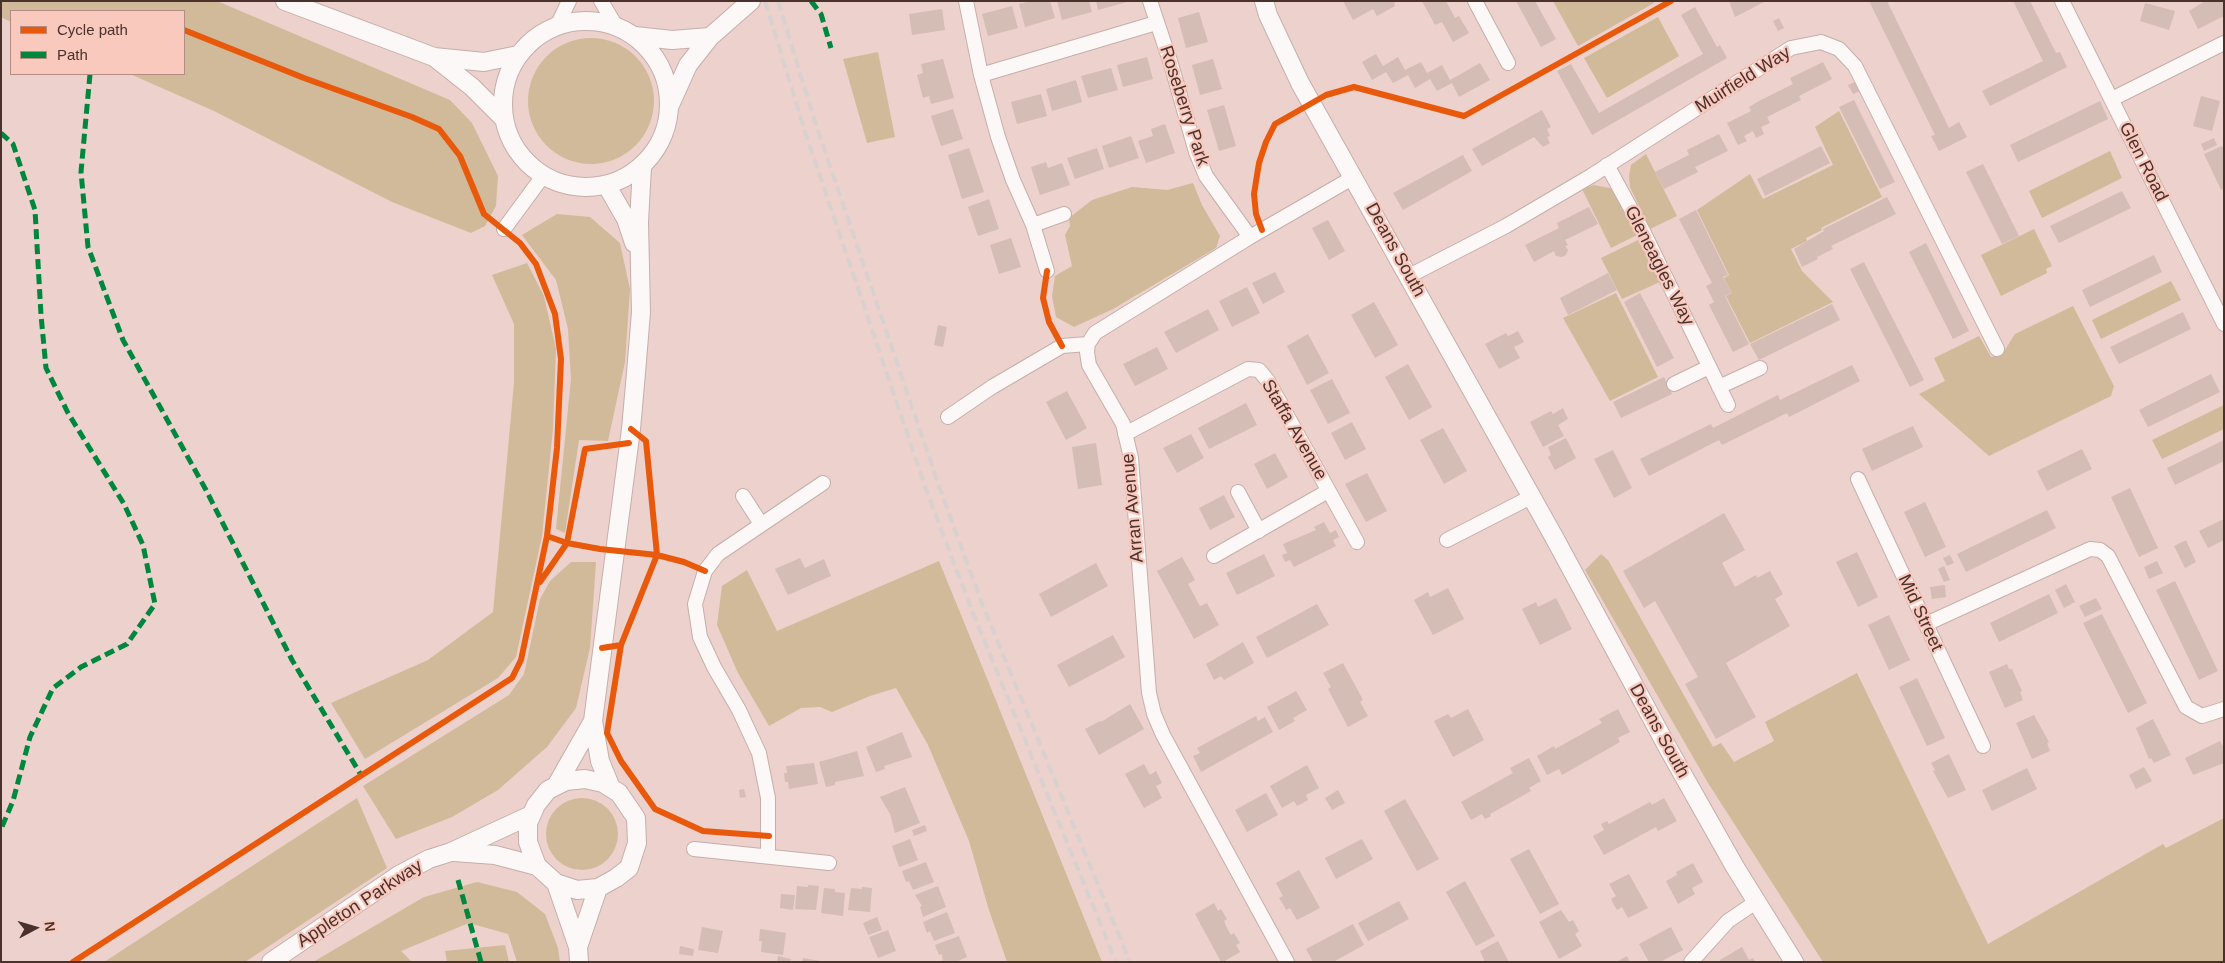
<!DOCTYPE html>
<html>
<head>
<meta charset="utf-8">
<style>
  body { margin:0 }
  #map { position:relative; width:2225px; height:963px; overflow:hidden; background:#edd1cc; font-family:Arial,sans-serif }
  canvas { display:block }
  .frame { position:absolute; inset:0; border:2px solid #49312c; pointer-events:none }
  .legend { position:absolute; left:10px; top:10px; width:175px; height:65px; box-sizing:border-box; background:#fac9be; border:1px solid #b38c84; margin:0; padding:6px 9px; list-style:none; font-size:15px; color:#49312c }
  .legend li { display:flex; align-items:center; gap:10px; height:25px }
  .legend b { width:25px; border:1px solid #b38c84 }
  .north { position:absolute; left:10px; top:903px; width:50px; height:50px; -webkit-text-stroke:4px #fac9be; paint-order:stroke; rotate:84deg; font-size:14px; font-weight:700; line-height:20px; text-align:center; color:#49312c }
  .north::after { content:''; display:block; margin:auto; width:18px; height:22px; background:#49312c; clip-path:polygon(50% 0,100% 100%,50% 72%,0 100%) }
</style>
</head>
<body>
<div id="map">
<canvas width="2225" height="963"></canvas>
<div class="frame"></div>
<ul class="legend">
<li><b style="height:6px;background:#e8590c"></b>Cycle path</li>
<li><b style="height:6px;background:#00873e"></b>Path</li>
</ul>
<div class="north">N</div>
</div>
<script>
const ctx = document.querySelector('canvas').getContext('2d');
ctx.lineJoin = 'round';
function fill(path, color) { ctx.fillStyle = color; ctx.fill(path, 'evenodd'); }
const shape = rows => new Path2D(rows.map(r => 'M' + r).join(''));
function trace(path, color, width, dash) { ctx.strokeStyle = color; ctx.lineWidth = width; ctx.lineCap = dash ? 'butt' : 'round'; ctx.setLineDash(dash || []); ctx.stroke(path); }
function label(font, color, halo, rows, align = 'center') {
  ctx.font = font + ' Arial,sans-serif'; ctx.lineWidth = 4.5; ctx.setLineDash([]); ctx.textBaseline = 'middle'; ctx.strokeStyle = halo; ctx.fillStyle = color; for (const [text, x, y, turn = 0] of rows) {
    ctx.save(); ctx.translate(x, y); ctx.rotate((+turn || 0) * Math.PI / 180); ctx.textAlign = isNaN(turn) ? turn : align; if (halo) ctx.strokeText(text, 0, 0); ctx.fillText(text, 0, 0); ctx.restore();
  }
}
const green = shape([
  [1,1,217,1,450,100,472,123,498,176,496,206,485,226,471,233,392,202,214,111,130,74,184,74,184,11,11,11,11,22,1,17],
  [1553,1,1653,1,1654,3,1578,46],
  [1658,17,1679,56,1607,98,1584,58],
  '528 101a63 63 0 1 1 126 0a63 63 0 1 1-126 0Z',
  [878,52,895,137,867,143,843,59],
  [1839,111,1882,197,1821,228,1822,230,1806,238,1807,241,1791,249,1802,271,1833,302,1750,343,1726,296,1732,293,1724,278,1729,275,1697,210,1750,174,1763,199,1833,165,1815,127],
  [2110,151,2122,178,2042,218,2029,191],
  [1646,154,1677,216,1650,229,1630,187,1629,176,1631,165],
  [1193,183,1202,205,1220,236,1216,248,1113,309,1074,327,1056,317,1052,296,1055,276,1072,266,1065,235,1070,226,1069,218,1092,200,1132,187,1167,190],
  [1594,185,1610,188,1618,196,1637,235,1611,248,1582,189],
  [557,214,590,217,620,243,630,289,625,362,608,441,579,440,565,533,556,529,571,379,568,329,556,280,522,235],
  [2034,229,2052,266,2046,269,2047,273,2001,296,1981,255],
  [1638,240,1660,282,1622,299,1601,258],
  [527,263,544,296,556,349,553,429,542,536,516,657,498,678,365,759,331,703,428,660,493,612,514,383,514,324,492,275],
  [2171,281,2181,300,2101,339,2092,320],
  [1616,293,1658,377,1610,401,1563,318],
  [2073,306,2114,386,2111,396,1989,456,1919,394,1945,381,1934,358,1979,336,1991,357,2003,353,2015,334],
  [2224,405,2224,429,2162,459,2152,440],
  [1601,554,1608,560,1713,747,1721,743,1734,762,1774,741,1765,722,1857,673,1988,944,2163,844,2166,848,2224,818,2224,962,1823,962,1708,783,1585,570],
  [939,561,986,676,1102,962,1007,962,988,907,969,841,928,745,896,688,870,696,832,712,820,707,801,708,769,726,738,673,717,625,722,586,747,570,777,631],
  [571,562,596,562,590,648,576,708,547,747,498,790,452,817,396,839,363,786,509,695,524,674,540,599,550,581],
  [357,798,387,868,245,962,104,962],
  '546 834a36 36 0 1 1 72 0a36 36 0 1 1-72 0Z',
  [477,882,517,892,545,914,558,948,560,962,517,962,508,934,469,923,401,951,412,962,313,962,424,897],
  [505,945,509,962,447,962,445,951]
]);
const building = shape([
  [1031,1,1050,1,1055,18,1025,27,1019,4],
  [1057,1,1089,1,1092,12,1062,20],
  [1096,1,1127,1,1127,2,1098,10],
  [1343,1,1397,1,1394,3,1395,6,1377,16,1373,9,1353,20],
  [1422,1,1446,1,1455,18,1459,16,1469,33,1453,42,1442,22,1435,25],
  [1516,1,1535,1,1556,39,1541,47],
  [1729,1,1766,1,1735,17],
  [1869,1,1887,1,1949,128,1959,122,1967,137,1939,151,1931,136,1935,135],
  [2013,1,2030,1,2056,53,2060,52,2067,67,1990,106,1982,91,2043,61],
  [2205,1,2224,1,2224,16,2198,29,2189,11],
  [2145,3,2175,11,2169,30,2140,21],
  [1012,6,1018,28,988,36,982,14],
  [1695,7,1717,47,1720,45,1727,58,1592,135,1557,71,1571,64,1599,113,1703,54,1681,15],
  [942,9,945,30,912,35,909,14],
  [1199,12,1208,42,1186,48,1178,18],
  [1779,18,1784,28,1778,31,1773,21],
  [1376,54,1383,66,1398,57,1405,70,1421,62,1427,73,1442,65,1450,80,1480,63,1490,80,1459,97,1452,83,1437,91,1430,79,1415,88,1408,75,1393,83,1386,72,1372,80,1362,62],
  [1147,57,1153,79,1123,87,1117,65],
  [943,59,954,98,931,104,929,96,923,98,917,75,923,73,921,64],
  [1213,59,1222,89,1200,95,1192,65],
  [1823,62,1832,79,1799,96,1801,100,1767,117,1770,123,1761,127,1764,134,1756,138,1753,131,1744,136,1747,141,1738,145,1727,123,1751,111,1749,107,1759,101,1793,84,1790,78],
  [1111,68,1118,90,1088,98,1081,76],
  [1076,80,1082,102,1052,111,1046,89],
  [1855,82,1860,91,1853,94,1848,85],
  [1041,94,1047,116,1017,124,1011,102],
  [2201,96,2220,101,2212,131,2193,126],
  [1854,100,1895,182,1880,189,1839,107],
  [2100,101,2108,119,2018,162,2010,145],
  [1224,105,1236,146,1219,151,1207,110],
  [953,109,963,139,941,146,931,116],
  [1542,110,1551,127,1547,129,1550,136,1547,137,1550,143,1543,147,1534,137,1482,166,1472,149],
  [1165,124,1175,153,1146,163,1138,141,1153,136,1151,129],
  [1719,134,1728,151,1695,167,1698,172,1664,189,1655,172,1689,155,1687,150],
  [1131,136,1139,158,1109,168,1102,146],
  [2214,138,2217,145,2204,151,2201,144],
  [1821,146,1830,163,1765,196,1757,179],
  [2222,146,2224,150,2224,188,2221,190,2204,154],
  [969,148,984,192,962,199,948,155],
  [1097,148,1104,169,1075,179,1067,158],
  [1463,155,1472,171,1403,210,1393,193],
  [1046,162,1048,168,1062,163,1070,185,1040,195,1031,167],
  [1983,164,2019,236,2002,244,1966,172],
  [2122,191,2131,208,2059,243,2050,226],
  [1887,197,1896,214,1831,246,1833,249,1817,257,1818,259,1802,267,1794,249,1824,231,1823,229],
  [989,199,999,229,978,236,968,207],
  [1589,207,1598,224,1565,240,1568,245,1565,246,1568,250,1566,255,1562,257,1556,256,1554,251,1534,262,1525,245,1559,228,1557,223],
  [1696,210,1728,275,1723,277,1732,293,1725,296,1749,344,1733,352,1709,305,1714,302,1706,286,1712,283,1679,219],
  [1328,220,1345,251,1329,260,1312,228],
  [1011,238,1021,267,999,274,990,245],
  [1926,243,1969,331,1953,339,1909,252],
  [2154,255,2162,272,2090,307,2082,290],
  [1864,262,1924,380,1910,387,1850,269],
  [1275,272,1285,292,1263,304,1252,283],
  [1608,273,1617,290,1568,315,1560,298],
  [1247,287,1260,313,1232,327,1219,301],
  [1640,293,1674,358,1657,367,1624,302],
  [1374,302,1398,345,1375,358,1351,315],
  [1832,304,1840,320,1759,360,1750,344],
  [1208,309,1219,330,1176,353,1164,332],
  [2183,312,2191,329,2119,364,2110,347],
  [938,325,947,327,943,347,934,345],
  [1518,331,1524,342,1514,347,1520,358,1499,369,1485,344,1506,333,1508,336],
  [1308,334,1329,373,1307,385,1287,346],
  [1157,347,1168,369,1135,386,1123,364],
  [1408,364,1432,407,1409,420,1385,377],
  [1852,365,1860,381,1789,417,1787,413,1722,445,1719,440,1649,476,1640,459,1711,424,1713,428,1778,395,1780,400],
  [2211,374,2220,392,2148,427,2139,410],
  [1664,377,1672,394,1621,418,1613,402],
  [1332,379,1350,413,1328,424,1310,390],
  [1067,391,1087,428,1066,440,1046,402],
  [1246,403,1257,425,1209,449,1198,428],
  [1563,408,1568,419,1558,425,1564,436,1543,447,1530,422,1551,411,1553,414],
  [1352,422,1366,449,1345,460,1331,433],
  [1913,426,1923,447,1872,471,1862,449],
  [1443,428,1467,471,1444,484,1420,440],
  [1191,434,1204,458,1177,473,1163,448],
  [1566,438,1576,458,1555,470,1548,457,1551,455,1548,447],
  [2224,440,2224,461,2175,485,2167,468],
  [1096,443,1102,485,1078,489,1072,447],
  [2082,449,2092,469,2047,491,2037,471],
  [1613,450,1632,488,1614,498,1594,459],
  [1275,453,1288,477,1267,489,1254,464],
  [1367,473,1387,511,1366,522,1345,484],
  [2130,488,2158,548,2139,557,2111,497],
  [1224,495,1235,517,1210,530,1199,508],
  [1925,502,1946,547,1925,557,1904,512],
  [2047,510,2056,528,1966,572,1957,554],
  [1724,513,1745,550,1722,563,1735,587,1756,575,1757,578,1770,571,1783,594,1775,599,1790,626,1726,663,1756,717,1716,739,1685,684,1698,677,1655,601,1644,608,1623,571],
  [2224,519,2224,540,2208,548,2199,531],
  [1324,522,1330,533,1336,530,1339,537,1333,540,1336,546,1294,567,1290,560,1285,562,1282,555,1287,553,1283,544,1316,530,1314,527],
  [2186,540,2196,562,2185,568,2174,546],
  [1857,552,1878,597,1858,607,1836,562],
  [1264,554,1275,576,1237,595,1226,573],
  [1950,555,1954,563,1947,566,1943,558],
  [1182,557,1195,580,1188,584,1200,606,1207,603,1219,625,1194,639,1157,571],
  [800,558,805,568,824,559,831,576,788,595,775,569],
  [2157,561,2163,573,2149,579,2144,567],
  [1096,563,1108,586,1051,617,1039,594],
  [1944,566,1950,580,1944,582,1938,569],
  [2175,581,2218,671,2199,680,2156,590],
  [2066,584,2075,602,2064,608,2055,590],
  [1945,585,1946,597,1932,599,1930,587],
  [1448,588,1464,619,1433,635,1414,600,1428,592,1430,597],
  [2049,594,2058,613,1999,642,1990,623],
  [1556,598,1572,629,1540,645,1522,609,1536,602,1538,607],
  [2096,598,2102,609,2085,617,2079,606],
  [1317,604,1329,625,1267,658,1256,637],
  [2102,614,2147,703,2128,713,2083,623],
  [1889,615,1910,660,1889,670,1868,625],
  [1113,635,1125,657,1069,687,1057,665],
  [1243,642,1254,663,1224,680,1221,676,1214,680,1206,664],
  [1343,663,1363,700,1360,702,1368,716,1348,727,1328,689,1331,687,1323,673],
  [2007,664,2009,669,2012,669,2022,691,2020,692,2023,700,2005,708,1989,672],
  [1917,678,1945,738,1927,746,1899,687],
  [1296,691,1307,710,1293,718,1295,721,1279,730,1267,707],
  [1130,704,1144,729,1099,755,1085,729,1100,721,1101,722],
  [1468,709,1484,740,1453,757,1434,721,1448,714,1451,718],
  [1618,709,1630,732,1618,738,1620,742,1562,775,1559,769,1547,775,1537,756,1554,746,1555,749,1602,723,1599,719],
  [2034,715,2049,742,2047,743,2050,751,2032,759,2016,723],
  [1256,716,1258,721,1265,717,1273,732,1201,772,1193,756,1200,753,1197,748],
  [2153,719,2171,755,2154,763,2151,758,2149,759,2136,728],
  [902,732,912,757,884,766,885,769,876,772,866,747],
  [2220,741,2224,748,2224,763,2193,775,2185,758],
  [857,751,864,776,835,782,835,785,826,787,819,762],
  [1949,754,1966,790,1948,798,1933,771,1935,770,1931,763],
  [1529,758,1541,781,1529,788,1531,791,1490,814,1491,816,1485,819,1482,814,1471,820,1461,802,1513,773,1510,768],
  [814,763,818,784,789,789,788,782,785,782,784,773,787,773,786,766],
  [1144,764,1150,775,1156,771,1162,783,1156,786,1162,798,1144,808,1125,774],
  [1307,765,1319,788,1306,795,1308,800,1301,804,1297,806,1294,801,1282,808,1270,786],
  [2144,767,2152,781,2136,789,2129,775],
  [2027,768,2037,789,1992,811,1982,790],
  [905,787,920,823,895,833,890,814,880,797],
  [744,789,746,797,740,798,739,790],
  [1338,790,1345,803,1332,810,1325,798],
  [1266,793,1278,815,1247,832,1235,810],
  [1664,798,1677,821,1658,831,1656,827,1604,855,1593,836,1604,830,1601,824,1607,821,1609,824,1650,802,1652,805],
  [1405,799,1439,859,1417,871,1384,811],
  [925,825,927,831,914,836,912,830],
  [910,839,918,860,899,867,892,846],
  [1362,839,1373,859,1336,879,1325,858],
  [1529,849,1559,904,1540,914,1510,859],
  [926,862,934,882,913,890,909,881,906,882,902,871],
  [1693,863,1703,882,1692,888,1695,894,1678,904,1666,881,1677,875,1676,872],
  [1299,870,1320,908,1297,920,1290,908,1286,910,1283,904,1279,898,1283,896,1276,883],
  [1629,874,1648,908,1628,918,1622,907,1617,910,1615,907,1611,899,1616,896,1609,884],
  [1465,881,1495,936,1476,946,1446,892],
  [808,885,819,886,816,910,795,909,797,886,808,887],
  [938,886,946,907,923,917,920,907,922,906,915,895],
  [862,887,872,888,870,912,848,910,851,888,862,889],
  [824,888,835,889,835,892,845,893,843,916,821,913],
  [781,894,795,895,793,910,780,908],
  [1399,901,1409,919,1368,941,1358,923],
  [1214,903,1218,911,1221,909,1227,919,1224,921,1227,928,1231,935,1234,933,1240,943,1236,945,1240,952,1223,962,1221,962,1195,914],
  [1561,910,1569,922,1573,920,1579,931,1575,934,1582,946,1559,959,1539,922],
  [947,912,955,933,934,941,930,931,927,933,923,922],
  [877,917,882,930,868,935,863,923],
  [1353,924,1364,945,1333,962,1313,962,1306,949],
  [702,927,723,931,718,953,698,950],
  [1671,927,1683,950,1660,962,1649,962,1639,944],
  [760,929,786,933,783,955,761,952,762,941,759,941],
  [888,930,896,951,878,958,869,937],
  [959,936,967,957,956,962,943,962,942,954,939,955,935,945],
  [1498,941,1509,962,1485,962,1480,951],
  [680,946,694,949,693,956,679,954],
  [1742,947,1749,960,1753,958,1755,962,1721,962,1720,960],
  [778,956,791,959,790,962,777,962],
  [1627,956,1630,962,1616,962],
  [803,958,820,961,820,962,802,962]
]);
const minor = shape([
  [601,1,616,26],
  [966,1,981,75],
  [1150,1,1171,64,1196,152,1206,176,1250,237],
  [1475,1,1508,63],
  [2062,1,2224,324],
  [557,26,569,1],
  [2112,99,2224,43],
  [1607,165,1644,233,1728,405],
  [1033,225,1064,214],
  [504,229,543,176],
  [1047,271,1033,225,1013,180,998,137,981,75,1156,23],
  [1409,276,1506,226,1591,176,1791,48,1821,42,1839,49,1855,66,1997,349],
  [1674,384,1709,367],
  [1719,387,1760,368],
  [948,417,992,387,1062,346,1088,344],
  [1125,434,1248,369,1259,370,1268,381,1357,542],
  [1858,479,1983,746],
  [1238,492,1259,531],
  [743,496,761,524],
  [1447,540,1531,497],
  [1214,556,1328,491],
  [1926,624,2090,549,2100,550,2108,556,2186,707,2202,716,2224,709],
  [694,849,829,863],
  [768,856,768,798,759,753,739,710,714,667,700,637,695,604,705,571,718,554,823,483],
  [1287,962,1163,735,1154,714,1149,693,1131,458,1123,424,1089,365,1087,352,1088,344,1095,333,1250,237,1354,177],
  [1691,962,1728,921,1756,902]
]);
const tertiary = shape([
  [285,1,434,57,484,62,518,55],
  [1264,1,1268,15,1300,83,1554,537,1669,750,1735,867,1794,962],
  '503 104a83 83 0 1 1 166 0a83 83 0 1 1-166 0Z',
  [635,36,672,40,710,37],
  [434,57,472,87,504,119],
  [670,105,688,65,710,37,751,1],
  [607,186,626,219,634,243],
  [585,779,603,783,619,793,636,818,637,843,629,868,616,878,598,888,577,890,556,883,537,866,528,842,528,823,536,805,548,790,566,781,585,779],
  [556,786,593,721],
  [611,788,600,761,593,721,631,429,636,373,641,312,639,222,642,167],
  [454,852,495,855,537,866],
  [556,883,578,947,579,962],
  [578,947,598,888],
  [271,962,399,875,429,859,451,852,531,815]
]);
const rail = shape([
  [765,1,805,132,928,495,973,613,1116,962],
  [778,1,816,125,940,489,983,606,1130,962]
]);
const quiet = shape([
  [811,1,821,14,831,48],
  [90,74,81,172,88,247,123,340,206,490,292,660,361,775],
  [1,133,13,144,35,210,41,315,46,368,68,413,124,504,143,545,155,604,127,644,81,667,53,688,30,737,13,801,1,829],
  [458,880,481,962]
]);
const cycleway = shape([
  [1262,230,1256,214,1254,194,1259,163,1266,142,1275,124,1326,95,1354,87,1464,116,1671,1],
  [1047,271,1043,298,1049,322,1062,346],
  [547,536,567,543,600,549,657,555,684,562,705,571],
  [540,582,567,543,585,449,629,443],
  [621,645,607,733,621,761,655,809,703,831,769,836],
  [602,648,621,645,657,555,646,441,631,429],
  [73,962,512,678,521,660,547,536,557,448,561,359,555,314,536,264,520,243,484,214,460,156,439,129,412,117,304,78,184,30]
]);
const streetNames = [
  ["Muirfield Way",1743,80,-32],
  ["Roseberry Park",1184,106,72],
  ["Glen Road",2143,162,63],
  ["Deans South",1395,250,61],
  ["Gleneagles Way",1659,266,63],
  ["Staffa Avenue",1294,430,60],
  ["Arran Avenue",1133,508,-95],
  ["Mid Street",1920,613,65],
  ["Deans South",1659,731,61],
  ["Appleton Parkway",360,904,-33]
];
fill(green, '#d1ba99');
fill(building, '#d3bdb5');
trace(minor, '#c6aeaa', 16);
trace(tertiary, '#c6aeaa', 20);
trace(minor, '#fcf8f7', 14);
trace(tertiary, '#fcf8f7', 18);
trace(rail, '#d9d1cf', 4, [10, 5]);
trace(quiet, '#00873e', 5, [10, 5]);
trace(cycleway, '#e8590c', 6);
label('18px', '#49312c', '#fac9be', streetNames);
</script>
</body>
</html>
